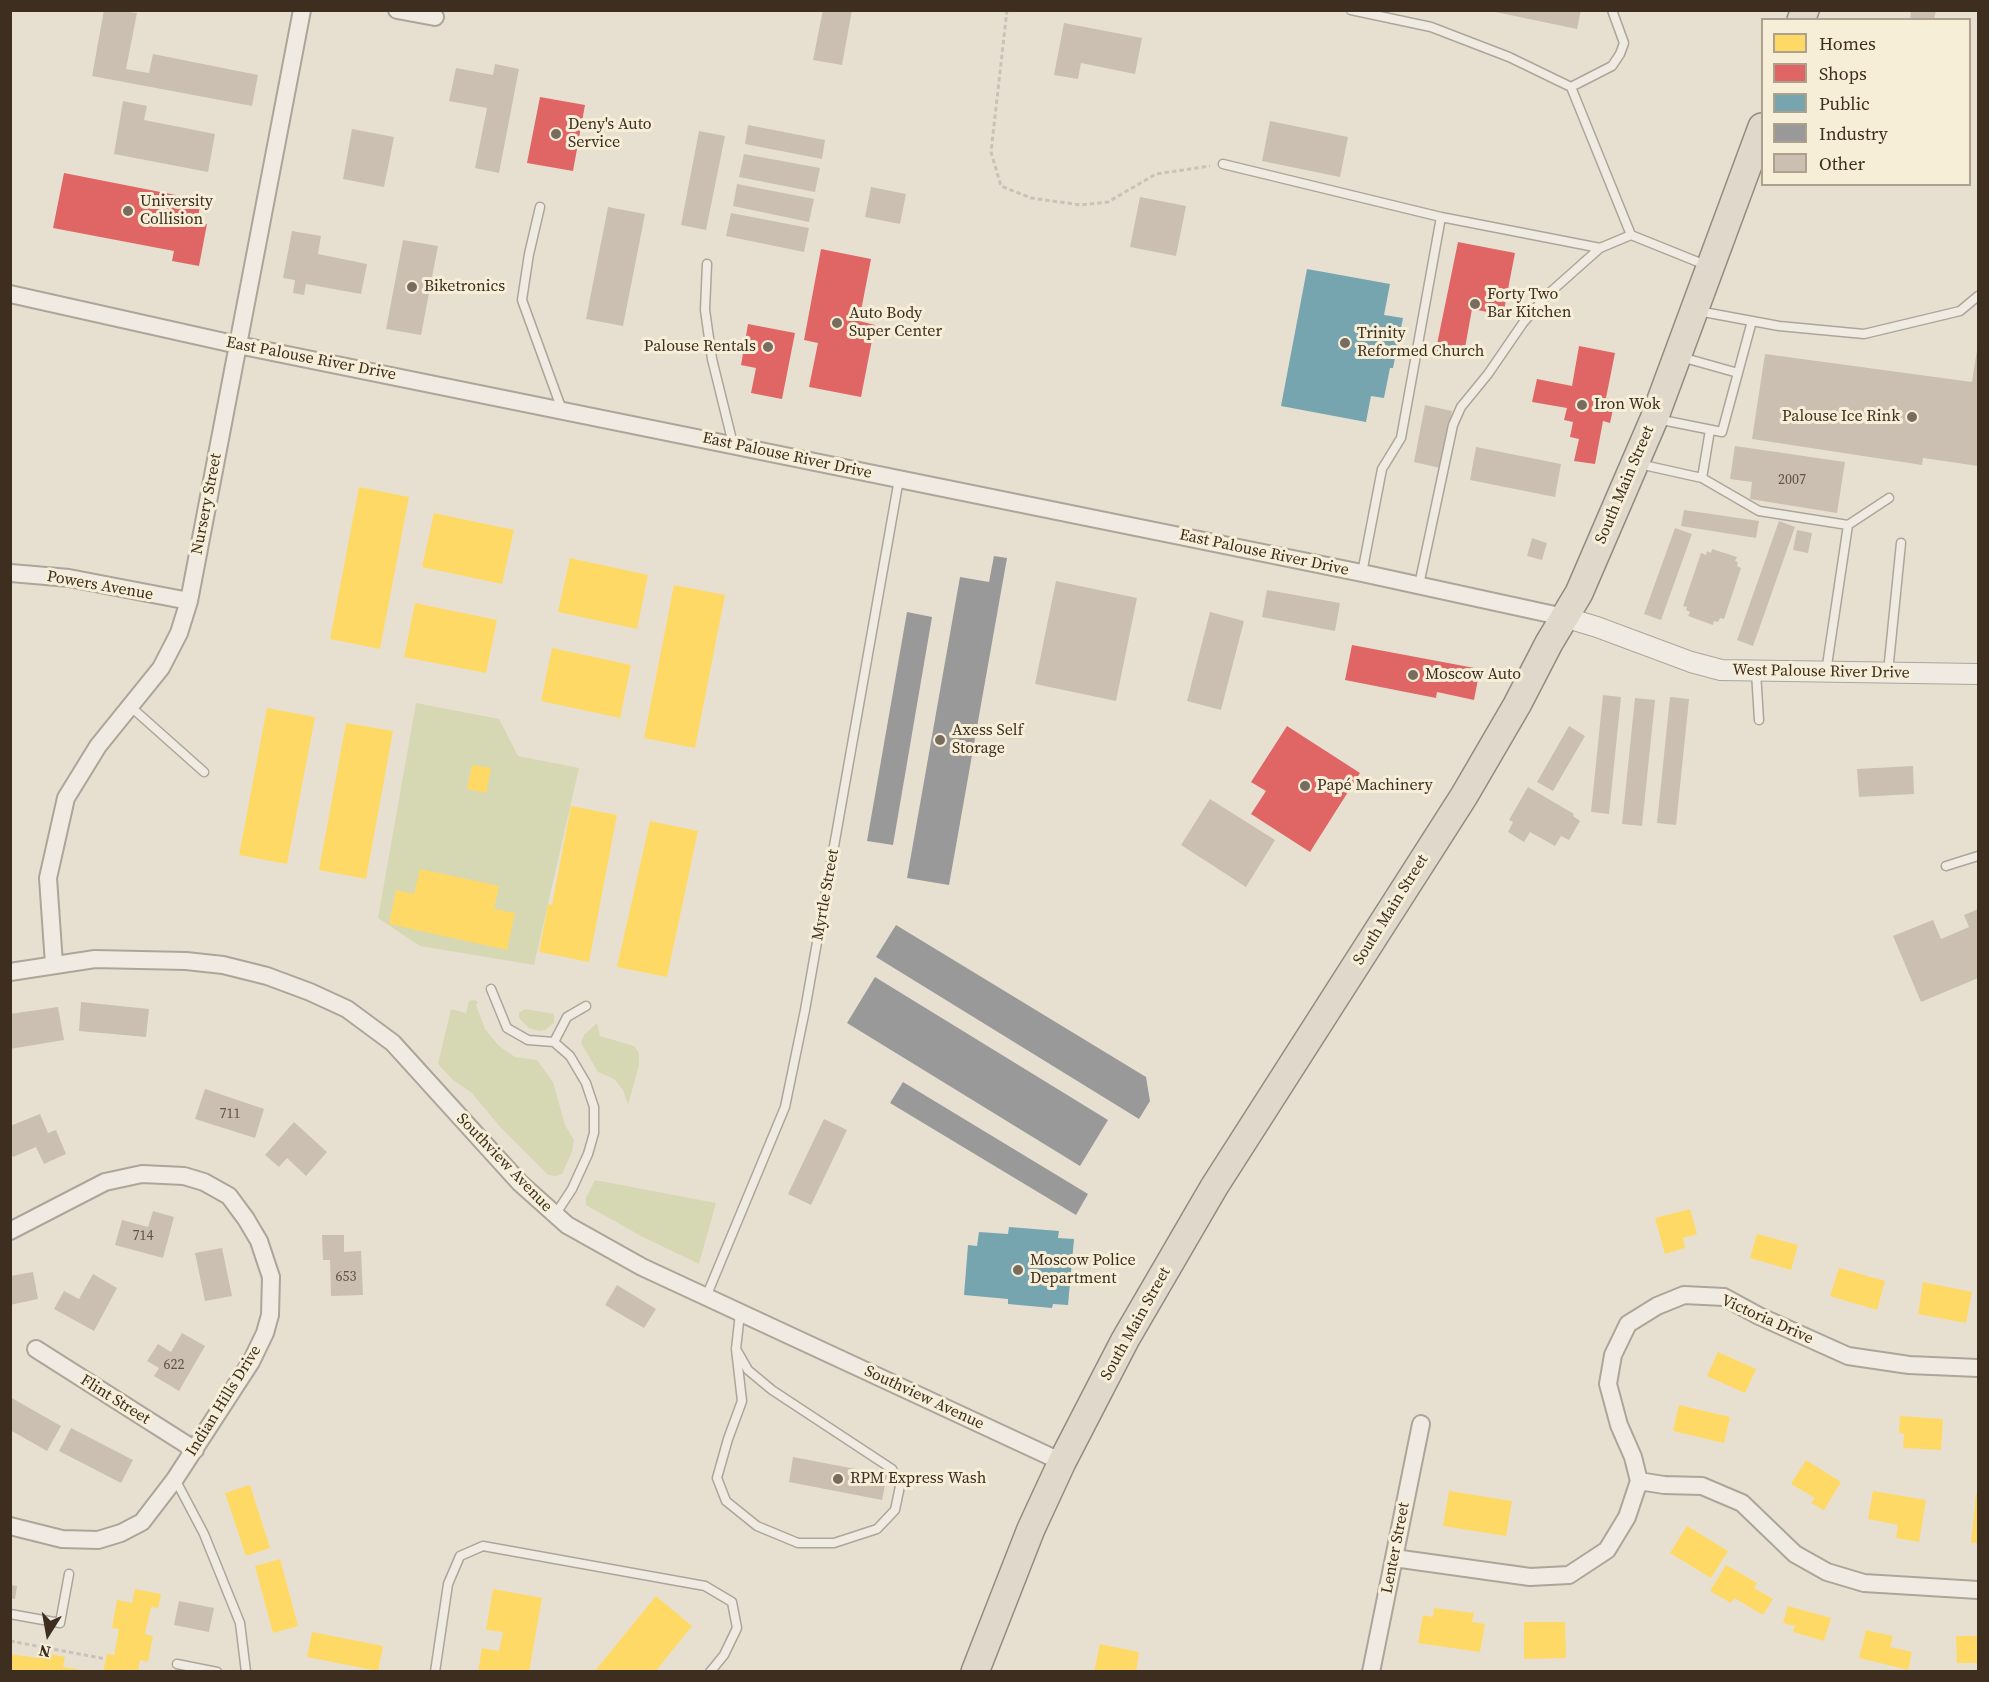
<!DOCTYPE html>
<html>
<head>
<meta charset="utf-8">
<style>
  body { margin:0 }
  #map { position:relative; width:1989px; height:1682px; overflow:hidden; background:#e7e0d1; font-family:"Source Serif 4",serif }
  canvas { display:block }
  .frame { position:absolute; inset:0; border:12px solid #3d2e20; pointer-events:none }
  .legend { position:absolute; left:1761px; top:18px; width:210px; height:168px; box-sizing:border-box; background:#f7eed8; border:2px solid #ada18e; margin:0; padding:8px 10px; list-style:none; font-size:18px; color:#3d2e20 }
  .legend li { display:flex; align-items:center; gap:12px; height:30px }
  .legend b { width:30px; border:2px solid #ada18e }
  .north { position:absolute; left:18px; top:1604px; width:60px; height:60px; -webkit-text-stroke:4px #f7eed8; paint-order:stroke; rotate:191deg; font-size:16px; font-weight:700; line-height:24px; text-align:center; color:#3d2e20 }
  .north::after { content:''; display:block; margin:auto; width:21px; height:27px; background:#3d2e20; clip-path:polygon(50% 0,100% 100%,50% 72%,0 100%) }
</style>
</head>
<body>
<div id="map">
<canvas width="1989" height="1682"></canvas>
<div class="frame"></div>
<ul class="legend">
<li><b style="height:16px;background:#ffd966"></b>Homes</li>
<li><b style="height:16px;background:#e06666"></b>Shops</li>
<li><b style="height:16px;background:#76a5af"></b>Public</li>
<li><b style="height:16px;background:#999"></b>Industry</li>
<li><b style="height:16px;background:#cbbfb2"></b>Other</li>
</ul>
<div class="north">N</div>
</div>
<script>
const ctx = document.querySelector('canvas').getContext('2d');
ctx.lineJoin = 'round';
function fill(path, color) { ctx.fillStyle = color; ctx.fill(path, 'evenodd'); }
const shape = rows => new Path2D(rows.map(r => 'M' + r).join(''));
function trace(path, color, width, dash) { ctx.strokeStyle = color; ctx.lineWidth = width; ctx.lineCap = dash ? 'butt' : 'round'; ctx.setLineDash(dash || []); ctx.stroke(path); }
function label(font, color, halo, rows, align = 'center') {
  ctx.font = font + ' "Source Serif 4",serif'; ctx.lineWidth = 6; ctx.setLineDash([]); ctx.textBaseline = 'middle'; ctx.strokeStyle = halo; ctx.fillStyle = color; for (const [text, x, y, turn = 0] of rows) {
    ctx.save(); ctx.translate(x, y); ctx.rotate((+turn || 0) * Math.PI / 180); ctx.textAlign = isNaN(turn) ? turn : align; if (halo) ctx.strokeText(text, 0, 0); ctx.fillText(text, 0, 0); ctx.restore();
  }
}
const green = shape([
  [416,703,499,719,518,756,579,768,534,965,420,946,378,918],
  [475,1000,478,1002,476,1005,485,1029,499,1046,515,1057,537,1060,553,1082,565,1125,574,1140,572,1152,562,1174,556,1176,548,1175,501,1128,472,1093,453,1080,438,1064,451,1009,466,1013,469,1001],
  [525,1009,554,1014,554,1023,545,1030,539,1031,529,1028,519,1018,519,1013],
  [597,1023,600,1036,634,1046,639,1053,639,1065,628,1105,623,1090,614,1079,598,1072,581,1043,584,1035],
  [595,1180,716,1203,699,1264,641,1236,586,1205,586,1198]
]);
const homes = shape([
  [359,487,409,497,380,649,330,639],
  [434,513,514,530,502,584,422,567],
  [570,558,648,575,637,629,558,612],
  [674,585,725,595,695,748,644,738],
  [415,603,497,620,486,673,404,657],
  [552,648,631,665,620,718,541,701],
  [267,708,315,717,287,864,239,855],
  [346,723,393,731,366,879,319,870],
  [472,765,491,768,486,793,467,789],
  [571,806,617,815,589,962,539,952,548,904,552,905],
  [650,821,698,831,667,977,617,967],
  [420,869,499,886,494,909,515,913,507,950,389,924,396,890,414,894],
  [1690,1209,1697,1234,1683,1238,1685,1248,1665,1254,1655,1218],
  [1757,1234,1798,1245,1791,1270,1750,1258],
  [1839,1268,1885,1281,1877,1310,1830,1296],
  [1923,1282,1972,1292,1966,1323,1918,1314],
  [1718,1352,1756,1369,1745,1393,1707,1376],
  [1679,1405,1730,1417,1724,1443,1673,1431],
  [1900,1416,1943,1419,1941,1450,1903,1448,1904,1434,1899,1433],
  [1806,1460,1841,1482,1824,1510,1811,1503,1815,1498,1791,1484],
  [250,1485,270,1548,246,1556,225,1493],
  [1449,1491,1512,1501,1506,1536,1443,1526],
  [1873,1491,1926,1500,1919,1542,1896,1538,1898,1525,1868,1519],
  [1976,1494,1978,1494,1978,1543,1971,1543],
  [1687,1526,1728,1551,1711,1578,1670,1553],
  [280,1559,298,1626,273,1633,255,1566],
  [1726,1565,1757,1583,1754,1588,1773,1599,1763,1615,1734,1598,1731,1603,1710,1591],
  [135,1589,161,1594,158,1608,151,1607,145,1634,153,1636,148,1662,140,1660,138,1672,103,1672,107,1654,114,1655,119,1629,112,1628,117,1600,132,1603],
  [493,1589,542,1598,529,1672,478,1672,482,1648,499,1651,503,1632,486,1630],
  [656,1596,692,1626,655,1672,594,1672],
  [1788,1606,1831,1618,1824,1641,1793,1632,1795,1626,1783,1623],
  [1434,1608,1474,1613,1472,1622,1485,1624,1480,1652,1418,1643,1423,1615,1433,1617],
  [1524,1622,1565,1622,1566,1658,1524,1659],
  [1866,1630,1893,1636,1890,1647,1912,1652,1908,1670,1859,1658],
  [312,1632,383,1646,378,1671,307,1657],
  [1956,1636,1978,1636,1978,1663,1957,1663],
  [1100,1644,1139,1652,1136,1672,1094,1672],
  [39,1652,65,1657,63,1667,77,1669,77,1672,10,1672,10,1654,38,1658]
]);
const shops = shape([
  [540,97,585,105,573,171,527,163],
  [64,173,201,200,197,223,207,224,199,266,172,261,174,251,53,228],
  [1458,242,1515,253,1503,315,1472,309,1463,359,1435,354],
  [821,249,871,259,859,321,875,325,861,397,809,387,818,343,804,340],
  [748,324,795,333,782,399,751,393,756,368,741,365],
  [1579,346,1615,353,1606,398,1615,400,1610,423,1603,421,1595,464,1574,461,1579,439,1570,437,1573,422,1564,420,1567,408,1532,402,1537,379,1572,386],
  [1352,645,1480,669,1474,700,1437,692,1436,698,1345,680],
  [1287,726,1360,773,1310,852,1251,814,1266,791,1251,782]
]);
const public = shape([
  [1307,269,1390,284,1384,315,1403,318,1393,368,1390,368,1384,398,1371,396,1366,422,1281,406],
  [1009,1227,1059,1231,1058,1238,1074,1239,1068,1305,1053,1304,1052,1308,1008,1304,1008,1299,964,1295,968,1245,977,1246,979,1232,1008,1234]
]);
const industry = shape([
  [994,556,1007,558,949,885,907,878,960,577,989,582],
  [907,612,932,617,893,845,867,841],
  [896,925,1146,1077,1150,1101,1139,1119,876,957],
  [875,977,1108,1120,1080,1166,847,1023],
  [903,1082,1088,1194,1076,1215,890,1103]
]);
const building = shape([
  [104,10,137,13,126,69,149,73,153,54,258,75,252,106,92,76],
  [823,10,852,10,842,65,813,60],
  [1486,10,1581,10,1577,29],
  [1911,10,1936,10,1934,20,1910,20],
  [1064,23,1142,38,1135,74,1081,63,1078,79,1054,75],
  [495,64,519,69,499,173,475,168,487,108,449,101,456,68,493,75],
  [123,101,147,106,144,120,215,134,208,172,114,154],
  [1270,121,1348,137,1340,177,1262,161],
  [748,125,825,140,822,159,745,144],
  [352,129,394,137,384,187,343,179],
  [699,131,725,136,706,230,681,225],
  [744,154,820,168,815,192,739,177],
  [737,184,814,199,809,222,733,206],
  [871,187,906,194,900,224,865,217],
  [1140,197,1186,206,1176,256,1130,247],
  [608,207,645,214,623,326,586,319],
  [731,213,809,228,804,252,726,236],
  [292,231,321,236,318,254,367,264,361,294,306,284,304,295,293,293,295,280,283,278],
  [403,240,438,246,421,335,386,329],
  [1977,350,1978,466,1923,458,1922,465,1752,439,1765,354,1972,382],
  [1425,405,1452,411,1440,468,1414,462],
  [1735,446,1845,462,1837,513,1750,499,1752,482,1730,479],
  [1476,447,1561,464,1555,497,1470,480],
  [1684,510,1759,521,1756,538,1681,526],
  [1779,521,1795,527,1753,646,1737,640],
  [1675,528,1692,534,1661,620,1644,614],
  [1797,530,1812,533,1808,553,1793,550],
  [1532,538,1547,543,1542,560,1527,556],
  [1712,549,1737,557,1735,561,1738,562,1737,566,1741,568,1724,619,1720,618,1718,622,1714,621,1713,625,1688,616,1690,612,1686,610,1687,607,1683,606,1701,553,1706,555,1707,551,1711,553],
  [1056,581,1137,598,1116,701,1035,684],
  [1267,590,1340,603,1335,631,1262,617],
  [1210,612,1244,621,1221,710,1187,701],
  [1603,695,1621,697,1609,814,1591,812],
  [1670,697,1689,699,1676,825,1657,823],
  [1635,698,1655,700,1642,826,1622,824],
  [1569,726,1585,736,1553,791,1537,782],
  [1913,766,1914,794,1859,797,1857,769],
  [1528,787,1574,814,1573,816,1580,821,1569,840,1561,836,1555,846,1530,832,1524,842,1508,832,1513,822,1509,820],
  [1210,799,1275,840,1246,887,1181,845],
  [1978,909,1978,978,1921,1002,1893,936,1933,920,1941,939,1969,927,1964,915],
  [81,1002,149,1009,146,1037,79,1031],
  [58,1007,64,1040,10,1049,10,1014],
  [205,1089,264,1109,255,1138,195,1119],
  [40,1114,48,1133,56,1130,66,1154,44,1164,36,1147,13,1157,10,1151,10,1126],
  [824,1119,847,1130,811,1205,788,1194],
  [294,1122,327,1152,306,1176,287,1158,279,1167,265,1155],
  [153,1211,174,1217,163,1258,115,1245,122,1220,148,1227],
  [322,1235,344,1235,344,1252,361,1251,363,1295,331,1296,330,1260,323,1260],
  [222,1248,232,1296,205,1301,195,1253],
  [33,1272,38,1299,10,1305,10,1276],
  [93,1274,117,1288,94,1331,54,1309,64,1291,79,1299],
  [617,1285,656,1309,644,1328,605,1305],
  [182,1333,205,1346,179,1391,154,1376,159,1368,147,1361,158,1344,171,1352],
  [10,1397,61,1426,47,1451,10,1430],
  [71,1428,133,1460,121,1483,59,1451],
  [793,1457,887,1475,882,1500,789,1482],
  [10,1585,17,1586,15,1599,10,1598],
  [179,1601,214,1608,209,1632,174,1625]
]);
const path = shape([
  [1007,10,991,152,1001,186,1031,198,1081,205,1108,202,1156,174,1210,166],
  [10,1641,106,1659]
]);
const service = shape([
  [1351,10,1431,27,1509,57,1571,87,1631,235],
  [1571,87,1612,66,1620,54,1624,43,1612,10],
  [1223,164,1441,217,1600,248,1631,235,1708,266],
  [540,207,529,254,522,300,562,410],
  [707,264,705,310,712,359,733,444],
  [1698,311,1779,326,1864,334,1960,311,1978,296],
  [1681,357,1738,373],
  [1657,419,1722,432,1752,321],
  [1639,464,1702,478,1710,430],
  [1702,478,1759,511,1848,525,1826,672],
  [1848,525,1889,498],
  [1362,573,1382,469,1401,438,1441,217],
  [1419,585,1453,425,1461,407,1488,374,1523,323,1546,296,1600,248],
  [1756,672,1759,720],
  [1888,672,1901,543],
  [131,707,204,772],
  [1946,866,1978,856],
  [491,989,507,1028,528,1040,554,1042],
  [555,1215,572,1189,588,1154,594,1133,594,1107,586,1083,570,1056,554,1042,567,1017,586,1006],
  [706,1297,785,1107,805,1010,899,479],
  [736,1349,748,1370,772,1390,892,1469,900,1486,895,1510,877,1529,834,1543,798,1543,757,1526,726,1501,717,1478,728,1439,742,1401,736,1349,740,1313],
  [175,1479,204,1534,240,1623,246,1672],
  [10,1614,60,1623,69,1574],
  [177,1664,217,1672],
  [435,1672,448,1584,460,1556,483,1546,705,1586,732,1602,737,1628,724,1655,710,1672]
]);
const minor = shape([
  [397,10,435,17],
  [10,294,238,345,1362,573,1564,617],
  [11,573,69,578,189,601],
  [54,964,48,878,66,798,98,746,161,668,179,633,189,601,302,10],
  [10,972,95,959,186,961,223,965,267,976,310,992,347,1009,393,1043,520,1183,567,1225,642,1267,1062,1462],
  [10,1231,105,1182,142,1174,184,1176,204,1182,229,1196,246,1219,259,1241,271,1277,270,1315,265,1333,251,1362,175,1479,142,1522,121,1533,98,1540,62,1539,10,1526],
  [36,1349,195,1450],
  [1639,1481,1664,1485,1702,1486,1742,1503,1795,1554,1827,1572,1864,1583,1978,1590],
  [1394,1558,1530,1577,1569,1575,1607,1550,1627,1517,1639,1481,1633,1457,1619,1425,1608,1384,1613,1355,1628,1324,1657,1306,1684,1295,1724,1297,1759,1316,1848,1356,1909,1365,1978,1368],
  [1371,1672,1421,1424]
]);
const tertiary = shape([
  [1564,617,1597,627,1691,662,1721,670,1978,674]
]);
const trunk = shape([
  [1801,20,1805,10],
  [975,1672,1031,1529,1062,1462,1125,1340,1214,1187,1464,796,1517,705,1549,643,1579,593,1654,419,1762,127]
]);
const markers = [
  [556,134,6,"#786c5e"],
  [128,211,6,"#786c5e"],
  [412,287,6,"#786c5e"],
  [1475,304,6,"#786c5e"],
  [837,323,6,"#786c5e"],
  [1345,343,6,"#786c5e"],
  [768,347,6,"#786c5e"],
  [1582,405,6,"#786c5e"],
  [1912,417,6,"#786c5e"],
  [1413,675,6,"#786c5e"],
  [940,740,6,"#786c5e"],
  [1305,786,6,"#786c5e"],
  [1018,1270,6,"#786c5e"],
  [838,1479,6,"#786c5e"]
];
const numberNames = [
  ["2007",1792,480],
  ["711",230,1114],
  ["714",143,1236],
  ["653",346,1277],
  ["622",174,1365]
];
const poiNames = [
  ["Deny's Auto",568,125],
  ["Service",568,143],
  ["University",140,202],
  ["Collision",140,220],
  ["Biketronics",424,287],
  ["Forty Two",1487,295],
  ["Bar Kitchen",1487,313],
  ["Auto Body",849,314],
  ["Super Center",849,332],
  ["Trinity",1357,334],
  ["Reformed Church",1357,352],
  ["Palouse Rentals",756,347,"right"],
  ["Iron Wok",1594,405],
  ["Palouse Ice Rink",1900,417,"right"],
  ["Moscow Auto",1425,675],
  ["Axess Self",952,731],
  ["Storage",952,749],
  ["Papé Machinery",1317,786],
  ["Moscow Police",1030,1261],
  ["Department",1030,1279],
  ["RPM Express Wash",850,1479]
];
const streetNames = [
  ["East Palouse River Drive",311,359,11],
  ["East Palouse River Drive",787,456,12],
  ["South Main Street",1625,485,-67],
  ["Nursery Street",207,504,-79],
  ["East Palouse River Drive",1264,553,12],
  ["Powers Avenue",100,586,10],
  ["West Palouse River Drive",1821,672,1],
  ["Myrtle Street",826,895,-80],
  ["South Main Street",1391,910,-58],
  ["Southview Avenue",504,1163,46],
  ["Victoria Drive",1767,1320,24],
  ["South Main Street",1136,1324,-61],
  ["Southview Avenue",924,1398,25],
  ["Flint Street",115,1400,32],
  ["Indian Hills Drive",224,1401,-58],
  ["Lenter Street",1396,1548,-79]
];
fill(green, '#d6d7b3');
fill(homes, '#ffd966');
fill(shops, '#e06666');
fill(public, '#76a5af');
fill(industry, '#999');
fill(building, '#cbbfb2');
trace(service, '#ada599', 11);
trace(minor, '#ada599', 20);
trace(tertiary, '#ada599', 22);
trace(trunk, '#928b80', 30);
trace(path, '#c8c2b9', 3, [4.5, 3]);
trace(service, '#efebe3', 8);
trace(minor, '#efebe3', 16);
trace(tertiary, '#efebe3', 20);
trace(trunk, '#e0d9cb', 27);
for (const [x, y, r, color] of markers) { const dot = new Path2D(); dot.arc(x, y, r, 0, 2 * Math.PI); ctx.fillStyle = color; ctx.fill(dot); trace(dot, '#f7eed8', 2); }
label('14px', '#605244', null, numberNames);
label('16px', '#3d2e20', '#f7eed8', poiNames, 'left');
label('16px', '#3d2e20', '#f7eed8', streetNames);
</script>
</body>
</html>
